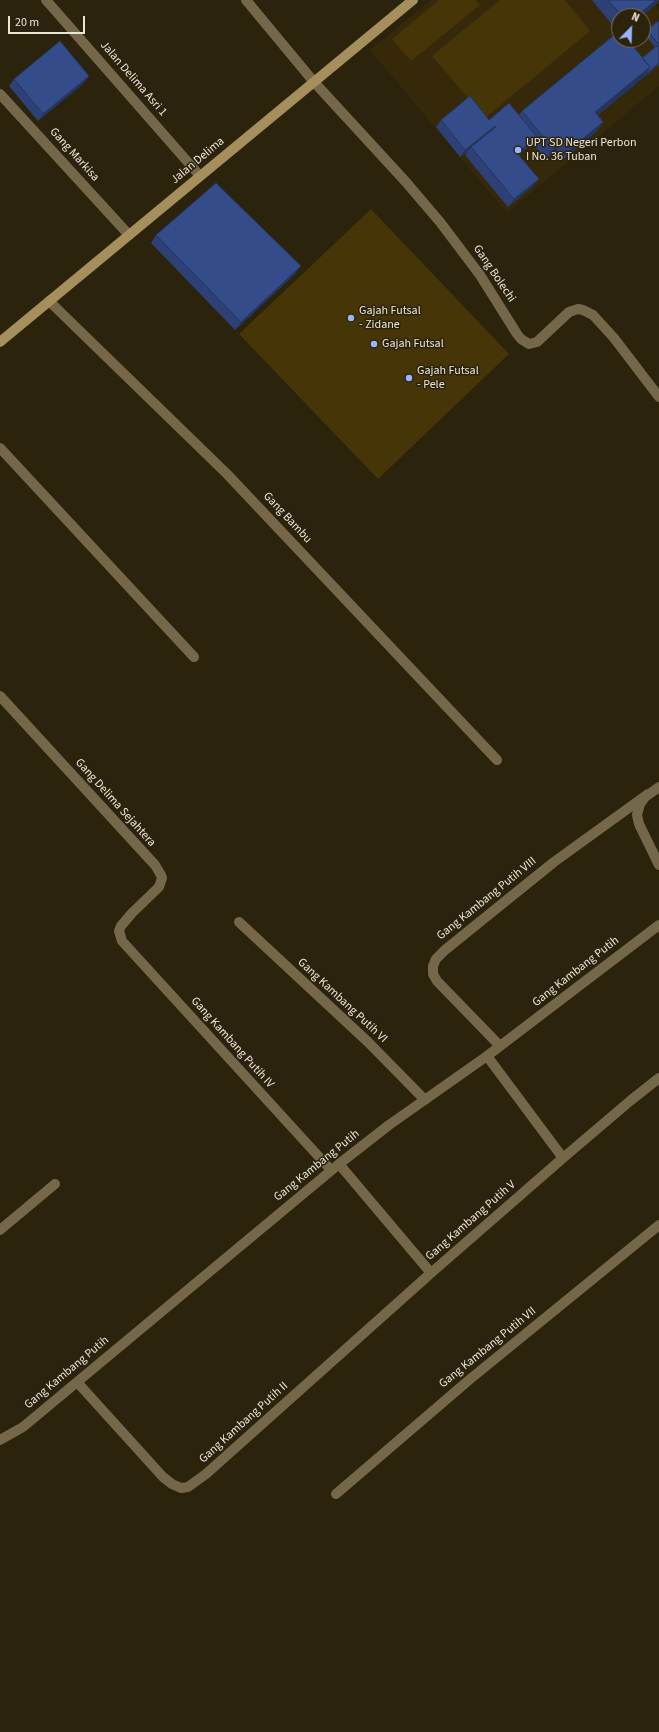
<!DOCTYPE html>
<html>
<head>
<meta charset="utf-8">
<style>
  body { margin:0 }
  #map { position:relative; width:659px; height:1732px; overflow:hidden; background:#2c230c; font-family:"Source Sans 3",sans-serif }
  canvas { display:block }
  .north { position:absolute; left:611px; top:8px; width:40px; height:40px; box-sizing:border-box; background:#2c230c; border:1px solid #78715d; border-radius:50%; rotate:23deg; font-size:11px; font-weight:700; line-height:16px; text-align:center; color:#ebe5d7 }
  .north::after { content:''; display:block; margin:auto; width:14px; height:18px; background:#97b6fd; clip-path:polygon(50% 0,100% 100%,50% 72%,0 100%) }
  .scale { position:absolute; left:8px; top:16px; width:77px; height:18px; box-sizing:border-box; border:2px solid #ebe5d7; border-top:0; padding-left:5px; font-size:12px; line-height:14px; white-space:nowrap; color:#ebe5d7; -webkit-text-stroke:3px #2c230c; paint-order:stroke }
</style>
</head>
<body>
<div id="map">
<canvas width="659" height="1732"></canvas>
<div class="north">N</div>
<div class="scale">20 m</div>
</div>
<script>
const ctx = document.querySelector('canvas').getContext('2d');
ctx.lineJoin = 'round';
function fill(path, color) { ctx.fillStyle = color; ctx.fill(path, 'evenodd'); }
const shape = rows => new Path2D(rows.map(r => 'M' + r).join(''));
function trace(path, color, width, dash) { ctx.strokeStyle = color; ctx.lineWidth = width; ctx.lineCap = dash ? 'butt' : 'round'; ctx.setLineDash(dash || []); ctx.stroke(path); }
function label(font, color, halo, rows, align = 'center') {
  ctx.font = font + ' "Source Sans 3",sans-serif'; ctx.lineWidth = 3; ctx.setLineDash([]); ctx.textBaseline = 'middle'; ctx.strokeStyle = halo; ctx.fillStyle = color; for (const [text, x, y, turn = 0] of rows) {
    ctx.save(); ctx.translate(x, y); ctx.rotate((+turn || 0) * Math.PI / 180); ctx.textAlign = isNaN(turn) ? turn : align; if (halo) ctx.strokeText(text, 0, 0); ctx.fillText(text, 0, 0); ctx.restore();
  }
}
const built = shape([
  [431,0,653,0,659,11,659,86,507,213,370,50],
  [619,16,643,16,643,40,619,40]
]);
const green = shape([
  [439,0,476,0,480,5,411,61,392,39],
  [500,0,565,0,590,31,485,118,432,56],
  [371,209,509,354,378,479,239,334]
]);
const street = shape([
  [46,0,200,176],
  [246,0,314,82,405,181,440,222,480,275,517,334,521,339,529,344,537,342,569,312,578,309,583,310,593,315,614,338,659,397],
  [0,94,129,235],
  [49,301,227,474,497,760],
  [0,448,194,657],
  [0,696,155,865,161,875,162,878,159,887,132,913,121,926,119,931,122,941,331,1170],
  [659,787,645,797,640,804,637,815,639,824,659,865],
  [239,922,368,1042,425,1100],
  [500,1046,437,981,433,974,433,966,436,959,445,950,554,862,648,794],
  [487,1056,563,1158,630,1101,659,1078],
  [339,1164,431,1273,563,1158],
  [0,1230,55,1184],
  [77,1382,163,1477,172,1484,181,1488,188,1487,206,1474,431,1273],
  [0,1440,23,1427,339,1164,389,1125,487,1056,659,925],
  [336,1494,469,1380,659,1225]
]);
const secondary = shape([
  [0,342,413,0]
]);
const wall = shape([
  [592,0,659,0,656,4,642,16,619,16,619,40,642,58,655,47,644,34,647,30,659,22,659,65,644,77,598,115,603,122,596,132,564,159,557,150,546,159,532,143,519,155,533,186,508,207,465,155,468,151,460,157,436,127,441,120,489,120,519,115,522,111,618,32],
  [89,76,84,83,38,121,9,86,14,79],
  [156,235,295,274,235,330,151,243]
]);
const shadedWall = shape([
  [656,0,659,0,656,4,642,16,637,16],
  [659,63,659,65,644,77,647,73],
  [650,67,643,78,588,123,595,112],
  [89,76,84,83,38,121,43,114],
  [603,122,596,132,564,159,571,149],
  [495,126,490,133,471,147,468,151,460,157,465,150],
  [537,137,532,144,512,161,517,153],
  [564,139,557,150,546,159,553,149],
  [539,179,533,186,508,207,514,199],
  [301,266,295,274,235,330,241,322]
]);
const building = shape([
  [608,0,656,0,637,16,622,16,608,0],
  [658,21,659,22,659,45,647,30,658,21],
  [619,31,619,40,628,40,650,67,595,112,603,122,571,149,564,139,553,149,522,111,619,31],
  [60,41,89,76,43,114,14,79,60,41],
  [657,46,659,48,659,63,647,73,646,73,650,67,642,58,657,46],
  [470,96,489,120,509,103,537,137,517,153,539,179,514,199,471,147,496,127,495,126,465,150,441,120,470,96],
  [216,183,301,266,241,322,156,235,216,183]
]);
const markers = [
  [518,150,4,"#97b6fd"],
  [351,318,4,"#97b6fd"],
  [374,344,4,"#97b6fd"],
  [409,378,4,"#97b6fd"]
];
const streetNames = [
  ["Jalan Delima Asri 1",133,79,49],
  ["Gang Markisa",74,155,48],
  ["Jalan Delima",198,161,-40],
  ["Gang Bolechi",494,274,56],
  ["Gang Bambu",287,518,47],
  ["Gang Delima Sejahtera",115,803,48],
  ["Gang Kambang Putih VIII",487,899,-39],
  ["Gang Kambang Putih",576,972,-38],
  ["Gang Kambang Putih VI",342,1001,43],
  ["Gang Kambang Putih IV",232,1043,48],
  ["Gang Kambang Putih",317,1166,-39],
  ["Gang Kambang Putih V",471,1221,-41],
  ["Gang Kambang Putih VII",488,1348,-39],
  ["Gang Kambang Putih",67,1373,-40],
  ["Gang Kambang Putih II",244,1423,-42]
];
const poiNames = [
  ["UPT SD Negeri Perbon",526,143],
  ["I No. 36 Tuban",526,157],
  ["Gajah Futsal",359,311],
  ["- Zidane",359,325],
  ["Gajah Futsal",382,344],
  ["Gajah Futsal",417,371],
  ["- Pele",417,385]
];
fill(built, '#35290a');
fill(green, '#453507');
trace(street, '#75684a', 10);
trace(secondary, '#a48f5d', 10);
fill(wall, '#2d4176');
fill(shadedWall, '#243560');
fill(building, '#344c89');
trace(building, '#243560', 1);
for (const [x, y, r, color] of markers) { const dot = new Path2D(); dot.arc(x, y, r, 0, 2 * Math.PI); ctx.fillStyle = color; ctx.fill(dot); trace(dot, '#2c230c', 1.5); }
label('12px', '#ebe5d7', '#2c230c', streetNames);
label('12px', '#ebe5d7', '#2c230c', poiNames, 'left');
</script>
</body>
</html>
